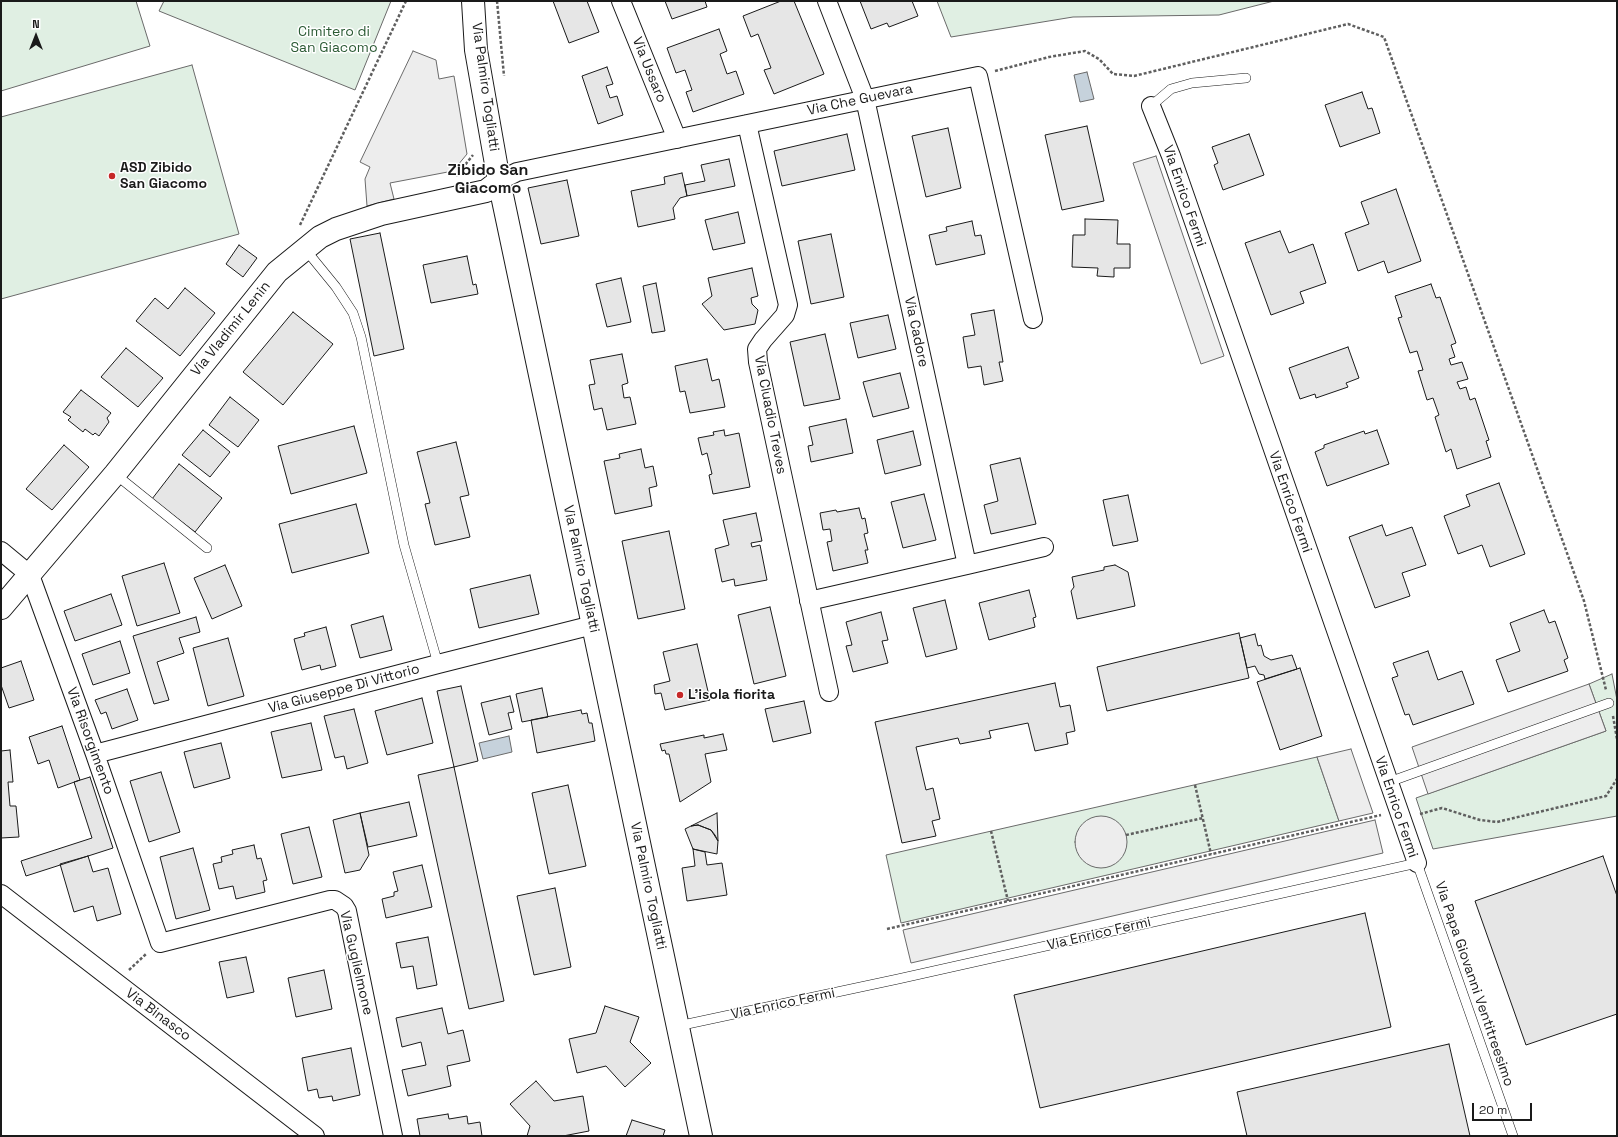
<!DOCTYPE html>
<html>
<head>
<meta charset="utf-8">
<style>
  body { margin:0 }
  #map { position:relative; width:1618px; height:1137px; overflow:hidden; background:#fff; font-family:"Space Grotesk",sans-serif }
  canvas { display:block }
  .frame { position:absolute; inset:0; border:2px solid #1a1a1a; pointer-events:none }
  .north { position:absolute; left:16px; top:16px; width:40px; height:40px; -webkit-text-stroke:3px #fff; paint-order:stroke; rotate:0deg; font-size:11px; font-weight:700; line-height:16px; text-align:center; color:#1a1a1a }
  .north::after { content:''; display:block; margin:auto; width:14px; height:18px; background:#1a1a1a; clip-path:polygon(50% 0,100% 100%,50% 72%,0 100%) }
  .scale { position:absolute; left:1472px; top:1103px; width:60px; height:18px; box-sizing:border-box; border:2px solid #1a1a1a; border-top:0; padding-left:5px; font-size:12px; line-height:14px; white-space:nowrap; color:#1a1a1a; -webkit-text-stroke:3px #fff; paint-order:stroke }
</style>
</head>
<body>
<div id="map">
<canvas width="1618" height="1137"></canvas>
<div class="frame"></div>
<div class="north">N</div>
<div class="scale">20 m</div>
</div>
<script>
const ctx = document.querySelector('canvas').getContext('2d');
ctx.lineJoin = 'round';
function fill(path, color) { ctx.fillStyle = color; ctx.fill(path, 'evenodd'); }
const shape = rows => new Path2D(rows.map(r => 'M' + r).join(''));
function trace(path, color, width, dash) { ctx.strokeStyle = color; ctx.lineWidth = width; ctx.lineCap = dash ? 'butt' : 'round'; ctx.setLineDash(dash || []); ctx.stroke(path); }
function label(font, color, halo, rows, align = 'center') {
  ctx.font = font + ' "Space Grotesk",sans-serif'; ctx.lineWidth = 3; ctx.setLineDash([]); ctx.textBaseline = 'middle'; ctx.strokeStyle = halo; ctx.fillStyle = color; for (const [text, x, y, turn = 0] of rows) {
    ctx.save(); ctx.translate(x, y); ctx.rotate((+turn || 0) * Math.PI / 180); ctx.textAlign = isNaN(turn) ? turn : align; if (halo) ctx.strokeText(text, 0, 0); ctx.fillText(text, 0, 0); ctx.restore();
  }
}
const green = shape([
  [1,1,136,1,150,46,1,91,1,1],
  [164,1,391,1,355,90,159,11,164,1],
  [937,1,1274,1,1219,15,1073,17,951,37,937,1],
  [192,65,239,234,1,299,1,117,192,65],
  [1612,674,1617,700,1617,816,1433,849,1416,798,1606,731,1589,684,1612,674],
  [1317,757,1339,821,901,923,886,855,1317,757]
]);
const parking = shape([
  [413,51,436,60,439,79,454,76,467,154,453,171,390,183,394,199,367,206,365,179,370,167,360,162,413,51],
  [1156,156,1224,356,1201,364,1133,163,1156,156],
  [1589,684,1606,731,1428,794,1412,747,1589,684],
  [1351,749,1373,813,1339,821,1317,757,1351,749],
  '1075 842a26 26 0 1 1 52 0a26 26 0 1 1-52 0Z',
  [1375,820,1383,853,911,963,903,930,1375,820]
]);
const water = shape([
  [1087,72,1094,99,1080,102,1074,75,1087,72],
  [509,736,512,752,483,759,479,743,509,736]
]);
const building = shape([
  [553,1,587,1,599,32,569,43,553,1],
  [665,1,705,1,707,7,672,19,665,1],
  [781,1,794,1,824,74,774,94,764,70,771,68,758,34,751,37,743,16,781,1],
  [860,1,912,1,918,16,889,27,887,23,871,29,860,1],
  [719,29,727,51,720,54,727,74,736,71,744,94,693,112,686,92,692,90,685,70,676,73,667,48,719,29],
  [607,67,613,84,606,86,610,98,617,96,623,115,598,124,582,76,607,67],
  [1362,92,1368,109,1372,108,1380,133,1340,147,1325,105,1362,92],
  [1087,126,1104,201,1062,210,1045,135,1087,126],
  [948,128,961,188,926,197,912,136,948,128],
  [847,134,855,170,782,186,774,151,847,134],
  [1249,134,1264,175,1223,190,1214,165,1218,163,1212,147,1249,134],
  [729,159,735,186,687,196,685,185,705,181,701,165,729,159],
  [682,173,687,196,680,198,673,208,675,219,638,227,631,191,665,184,664,177,682,173],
  [567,180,579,236,541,244,528,188,567,180],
  [1396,189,1421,261,1388,273,1384,261,1358,271,1345,233,1369,224,1361,202,1396,189],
  [738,212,745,243,713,250,705,220,738,212],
  [1085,219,1118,220,1117,244,1130,244,1130,268,1114,268,1114,277,1097,276,1098,268,1072,267,1073,235,1085,235,1085,219],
  [972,221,975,236,981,235,985,254,936,265,929,235,947,231,946,227,972,221],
  [1280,231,1289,253,1313,244,1326,283,1300,292,1304,303,1271,315,1245,243,1280,231],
  [380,233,404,349,374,356,350,239,380,233],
  [831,234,844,297,811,304,798,241,831,234],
  [239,245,257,258,243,277,226,264,239,245],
  [467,256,473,285,476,284,478,294,431,303,423,265,467,256],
  [752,268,758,296,751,298,752,304,758,310,755,324,724,330,702,304,712,296,708,278,752,268],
  [621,278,631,322,607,327,596,284,621,278],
  [656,283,665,331,652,333,643,286,656,283],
  [1431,284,1436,298,1440,297,1456,343,1451,345,1455,357,1449,359,1451,365,1462,362,1468,379,1457,382,1460,389,1466,387,1470,400,1475,398,1489,440,1486,441,1491,457,1457,469,1451,449,1446,452,1435,417,1439,415,1433,398,1427,400,1418,371,1423,370,1417,351,1410,353,1398,318,1402,317,1395,296,1431,284],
  [185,288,215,313,180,356,136,321,155,298,168,309,185,288],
  [994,310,1003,362,999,362,1003,381,984,385,981,366,968,368,963,337,975,335,971,314,994,310],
  [293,312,333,344,283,405,243,372,293,312],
  [888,315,896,349,858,358,850,323,888,315],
  [825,334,840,399,804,406,790,342,825,334],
  [1348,347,1359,378,1346,383,1348,387,1316,398,1315,394,1300,399,1289,368,1348,347],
  [126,348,163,378,138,407,101,377,126,348],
  [622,354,628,383,622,385,624,398,630,397,636,424,607,430,602,408,594,410,589,385,595,384,590,360,622,354],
  [707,359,712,381,719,379,725,407,690,413,685,391,680,392,675,366,707,359],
  [900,373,909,408,873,417,863,382,900,373],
  [81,390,111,413,107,418,109,422,99,436,95,433,93,435,85,429,83,432,68,420,71,417,63,412,81,390],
  [230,397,259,420,238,447,209,425,230,397],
  [846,419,853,453,811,462,808,446,813,445,809,427,846,419],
  [354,426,367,473,291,494,278,446,354,426],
  [203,430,230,452,210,477,182,455,203,430],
  [724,430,725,436,739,433,750,487,713,494,709,475,712,474,707,453,702,455,698,438,714,435,713,432,724,430],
  [1377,430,1389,464,1327,486,1315,452,1324,448,1324,445,1364,431,1365,434,1377,430],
  [913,431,921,465,885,474,877,440,913,431],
  [456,442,469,495,460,497,470,537,435,545,425,504,430,503,417,452,456,442],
  [64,445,89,467,52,510,26,489,64,445],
  [641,449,645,468,653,466,657,486,649,488,652,506,615,514,604,461,620,458,619,454,641,449],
  [1020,458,1036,524,991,534,984,505,998,501,990,465,1020,458],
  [179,464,222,498,195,532,152,499,179,464],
  [1499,483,1525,554,1490,567,1482,545,1458,554,1444,516,1470,506,1466,495,1499,483],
  [924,494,936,540,903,548,891,502,924,494],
  [1128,495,1138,541,1113,546,1103,500,1128,495],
  [356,504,369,553,292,573,279,524,356,504],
  [859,508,862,519,865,518,868,533,864,534,868,550,865,550,868,563,833,571,827,542,832,541,830,529,823,530,820,513,836,510,837,512,859,508],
  [756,513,762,541,751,543,752,547,760,545,767,580,735,586,734,579,722,582,715,549,729,545,723,520,756,513],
  [1382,525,1386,536,1412,527,1426,565,1402,573,1410,596,1375,608,1349,537,1382,525],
  [669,531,685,609,638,619,622,541,669,531],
  [164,563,180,613,137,626,122,576,164,563],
  [225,565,242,606,212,619,194,578,225,565],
  [1115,565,1128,572,1135,606,1077,619,1071,591,1074,587,1072,577,1104,570,1104,567,1115,565],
  [530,575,539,614,479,628,470,589,530,575],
  [1029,590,1036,617,1033,618,1035,627,989,640,979,603,1029,590],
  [111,594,122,625,75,641,64,611,111,594],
  [945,600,957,649,926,657,913,608,945,600],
  [770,607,786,676,754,684,738,615,770,607],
  [1544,610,1549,623,1555,621,1568,658,1564,660,1568,671,1508,692,1496,660,1520,651,1510,623,1544,610],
  [881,612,888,640,882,641,888,663,853,672,846,646,852,645,846,622,881,612],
  [383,616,392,650,360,658,351,625,383,616],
  [196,617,200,632,179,638,184,653,157,662,169,700,154,704,133,636,196,617],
  [326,627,336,666,321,670,320,665,302,670,294,639,305,636,304,633,326,627],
  [1239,633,1249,678,1107,711,1097,667,1239,633],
  [1255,634,1258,646,1261,645,1264,656,1271,660,1292,655,1297,669,1265,679,1264,675,1259,674,1255,666,1247,668,1240,638,1255,634],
  [228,638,244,696,208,706,193,648,228,638],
  [120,641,130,673,93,685,82,654,120,641],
  [697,644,710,700,665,710,661,693,655,694,654,685,670,681,663,652,697,644],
  [1428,651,1438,680,1462,671,1474,704,1413,725,1409,714,1405,715,1392,678,1398,676,1393,663,1428,651],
  [21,661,34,700,9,708,1,685,1,668,21,661],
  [1300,668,1322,736,1280,750,1257,682,1300,668],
  [1055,683,1060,707,1070,705,1075,731,1066,733,1068,744,1035,751,1028,723,989,731,991,738,960,744,958,738,916,747,926,790,933,788,940,819,932,821,936,836,902,843,875,722,1055,683],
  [461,686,478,761,454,767,437,691,461,686],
  [542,688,548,717,522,722,516,694,542,688],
  [127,689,138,720,112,729,106,712,101,714,95,700,127,689],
  [510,696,514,712,508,713,512,729,489,735,481,703,510,696],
  [422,698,433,743,387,755,375,711,422,698],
  [804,701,811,733,773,742,765,709,804,701],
  [354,709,368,763,347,769,344,756,335,758,324,716,354,709],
  [581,710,582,714,587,713,589,723,592,723,595,741,537,753,531,720,581,710],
  [311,723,322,770,282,778,271,732,311,723],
  [62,726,80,780,58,788,49,760,38,764,29,737,62,726],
  [723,734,727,750,705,754,711,782,680,802,669,754,666,754,665,750,662,751,660,744,704,735,704,738,723,734],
  [221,743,230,778,194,788,184,752,221,743],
  [10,750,13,782,8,782,10,806,16,806,19,837,1,838,1,751,10,750],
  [454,767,504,1001,469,1009,418,775,454,767],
  [161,772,180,832,149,842,130,781,161,772],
  [90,777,113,848,26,876,21,861,92,838,74,782,90,777],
  [568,785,586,866,549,874,532,793,568,785],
  [409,802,417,836,368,847,360,813,409,802],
  [360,813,369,855,360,870,345,873,333,820,360,813],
  [717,813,718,841,711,830,698,825,691,826,717,813],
  [698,825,711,830,715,835,718,841,717,854,693,849,685,829,691,826,698,825],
  [309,827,322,877,293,884,281,834,309,827],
  [254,845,257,859,261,858,267,880,263,881,265,892,236,899,233,886,219,889,213,864,222,862,221,857,233,854,232,850,254,845],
  [193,848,210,910,176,919,160,857,193,848],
  [693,849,705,852,707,865,722,863,727,895,687,901,682,868,695,866,693,849],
  [88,856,93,872,108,868,121,914,97,921,93,906,74,912,60,864,88,856],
  [1603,856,1617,896,1617,1014,1526,1045,1475,901,1603,856],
  [422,865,432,907,386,918,382,899,394,896,394,892,398,891,393,872,422,865],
  [555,888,571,967,534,975,517,896,555,888],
  [1365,913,1391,1027,1040,1108,1014,995,1365,913],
  [428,937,437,985,417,989,413,966,401,968,396,943,428,937],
  [246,957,254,992,227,998,219,962,246,957],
  [324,970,332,1009,296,1017,288,978,324,970],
  [605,1006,639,1017,630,1042,651,1063,625,1087,606,1066,577,1073,569,1039,596,1033,605,1006],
  [442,1008,448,1034,463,1030,470,1061,447,1066,451,1086,408,1096,402,1070,426,1065,421,1042,402,1047,396,1018,442,1008],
  [1449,1044,1470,1136,1247,1136,1237,1092,1449,1044],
  [351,1048,360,1095,333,1101,332,1096,319,1098,317,1089,308,1091,302,1058,351,1048],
  [536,1081,554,1101,583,1096,589,1131,563,1136,527,1136,530,1126,510,1104,536,1081],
  [448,1114,449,1119,467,1116,468,1124,480,1122,482,1136,420,1136,417,1119,448,1114],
  [632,1120,665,1130,663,1136,626,1136,632,1120]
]);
const path = shape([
  [497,1,504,76],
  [995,71,1049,57,1085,51,1099,59,1113,74,1134,76,1348,24,1384,37,1584,601,1606,690],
  [456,176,473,155],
  [300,225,406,1],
  [1613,716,1617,739],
  [1195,785,1211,854],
  [1420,814,1442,808,1480,820,1497,822,1606,796,1617,779],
  [991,831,1008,901],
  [1126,835,1203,818],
  [887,929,1381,815],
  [129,970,146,954]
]);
const lane = shape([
  [1151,106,1171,89,1192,83,1246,78],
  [305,249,336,287,353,313,361,337,404,545,438,664],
  [115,474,207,548],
  [1389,782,1609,703],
  [678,1026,898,979,1417,863,1513,1136]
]);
const street = shape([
  [621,1,677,139],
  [1151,106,1171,156,1417,863],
  [747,124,788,305,785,315,763,340,757,349,758,362,829,692],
  [499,181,517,172,978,76,1033,319],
  [1,551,30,575,95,754,160,943,330,900,335,900,344,906,347,911,393,1136],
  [967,565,1044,547],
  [809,601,967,565,865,99,827,1],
  [95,754,438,664,593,625],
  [1,894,315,1136]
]);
const secondary = shape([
  [473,1,476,50,499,181,701,1136],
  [1,608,115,474,277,272,320,237,336,229,381,214,486,191,499,181]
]);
const markers = [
  [112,176,4,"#c62828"],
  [680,695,4,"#c62828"]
];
const parkNames = [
  ["Cimitero di",334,32],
  ["San Giacomo",334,48]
];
const streetNames = [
  ["Via Ussaro",649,70,68],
  ["Via Palmiro Togliatti",485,87,82],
  ["Via Che Guevara",860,100,-12],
  ["Via Enrico Fermi",1184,196,71],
  ["Via Vladimir Lenin",231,329,-51],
  ["Via Cadore",916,332,78],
  ["Via Cluadio Treves",770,415,79],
  ["Via Enrico Fermi",1290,502,71],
  ["Via Palmiro Togliatti",581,569,78],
  ["Via Giuseppe Di Vittorio",344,689,-15],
  ["Via Risorgimento",90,741,70],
  ["Via Enrico Fermi",1396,807,71],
  ["Via Palmiro Togliatti",648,886,78],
  ["Via Enrico Fermi",1099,934,-13],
  ["Via Guglielmone",356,963,77],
  ["Via Papa Giovanni Ventitreesimo",1474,984,71],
  ["Via Enrico Fermi",783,1004,-12],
  ["Via Binasco",158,1015,37]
];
const poiNames = [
  ["ASD Zibido",120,168],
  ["San Giacomo",120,184],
  ["L'isola fiorita",688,695]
];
const quarterNames = [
  ["Zibido San",488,171],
  ["Giacomo",488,189]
];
fill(green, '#e0efe3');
trace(green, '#6a6a6a', 1);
fill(parking, '#ededed');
trace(parking, '#6a6a6a', 1);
fill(water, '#c6d2dc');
trace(water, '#6a6a6a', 1);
fill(building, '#e6e6e6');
trace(building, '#1a1a1a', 1);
trace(lane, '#1a1a1a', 10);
trace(street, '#1a1a1a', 20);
trace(secondary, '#1a1a1a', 24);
trace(path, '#5f5f5f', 2.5, [3, 2]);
trace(lane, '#fff', 9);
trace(street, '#fff', 18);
trace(secondary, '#fff', 22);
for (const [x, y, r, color] of markers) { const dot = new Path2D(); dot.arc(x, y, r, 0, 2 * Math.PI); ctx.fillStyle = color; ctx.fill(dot); trace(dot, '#fff', 1.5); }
label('14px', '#2b5a34', '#fff', parkNames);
label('14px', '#1a1a1a', '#fff', streetNames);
label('bold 14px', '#1a1a1a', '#fff', poiNames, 'left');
label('bold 16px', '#1a1a1a', '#fff', quarterNames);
</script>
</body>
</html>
